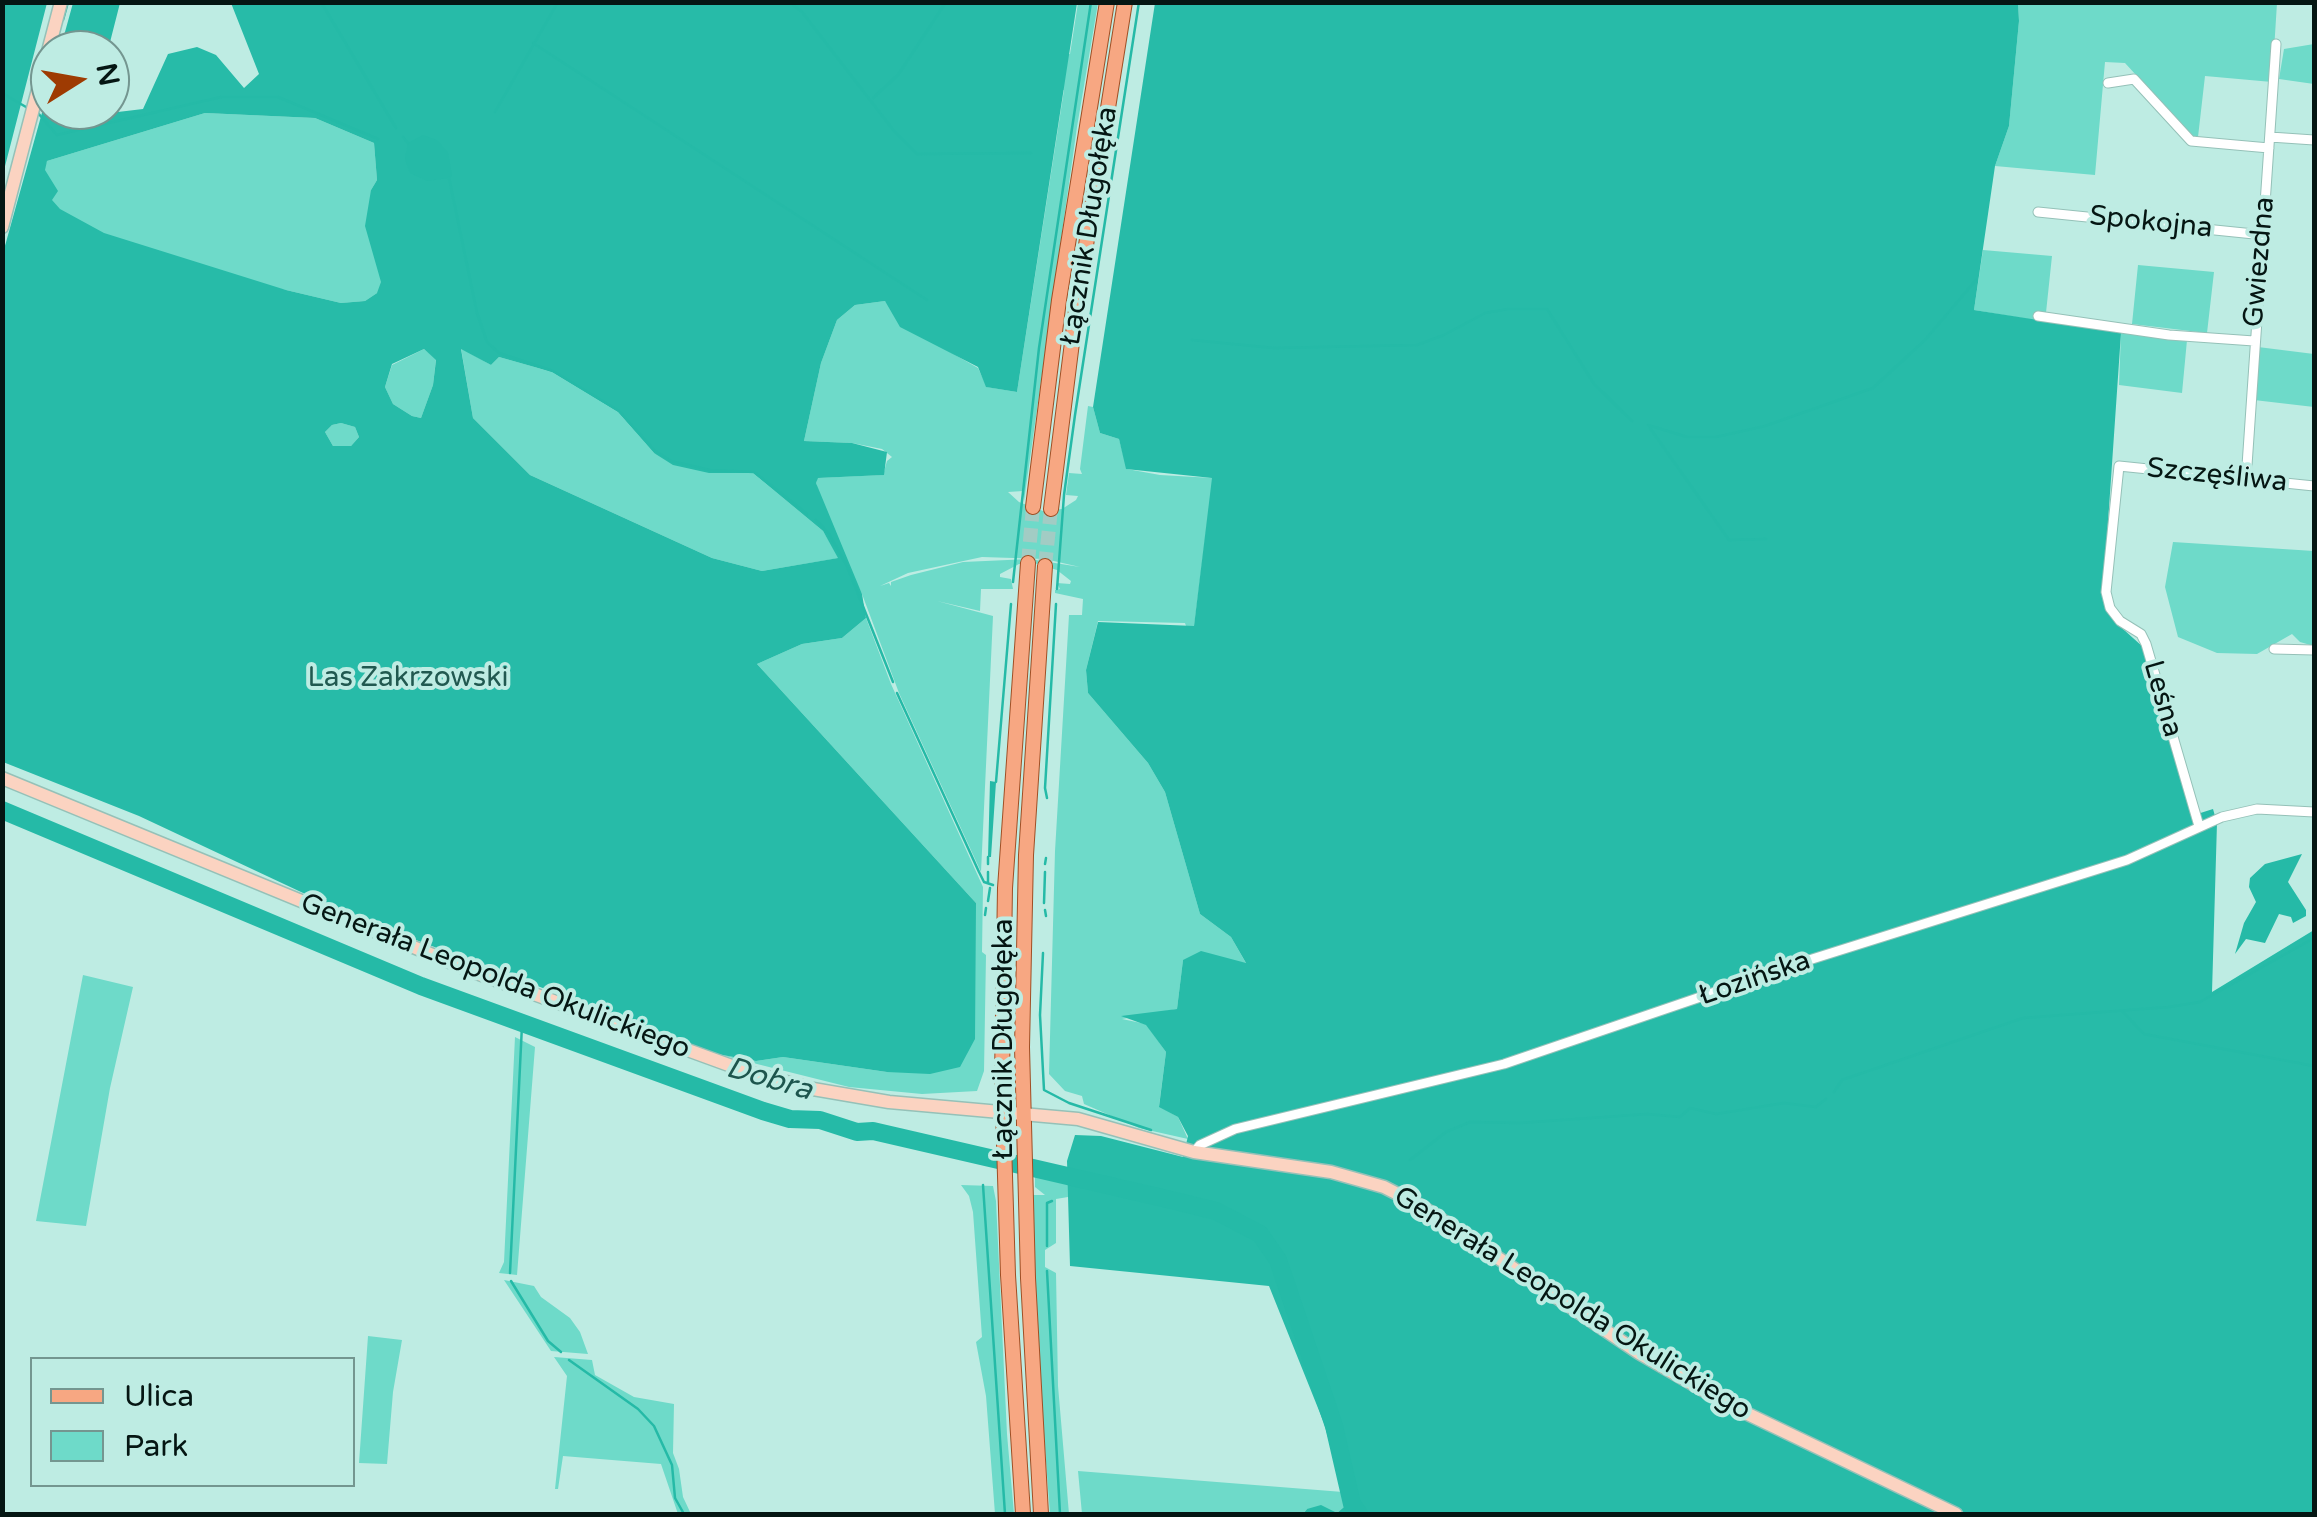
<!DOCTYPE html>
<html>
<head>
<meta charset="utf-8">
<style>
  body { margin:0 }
  #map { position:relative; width:2317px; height:1517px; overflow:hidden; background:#beece3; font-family:"Varela Round",sans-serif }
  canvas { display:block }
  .frame { position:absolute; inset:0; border:5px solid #051613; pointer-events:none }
  .legend { position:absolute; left:30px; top:1357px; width:325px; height:130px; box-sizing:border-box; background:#beece3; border:2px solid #749690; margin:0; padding:12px 18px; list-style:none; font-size:30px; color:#051613 }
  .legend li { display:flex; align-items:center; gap:20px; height:50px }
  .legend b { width:50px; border:2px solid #749690 }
  .north { position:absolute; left:30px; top:30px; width:100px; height:100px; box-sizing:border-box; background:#beece3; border:2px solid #749690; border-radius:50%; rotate:79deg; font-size:28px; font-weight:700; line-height:40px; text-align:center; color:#051613 }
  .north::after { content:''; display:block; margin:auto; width:35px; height:45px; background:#9e3b02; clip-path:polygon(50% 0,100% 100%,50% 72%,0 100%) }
</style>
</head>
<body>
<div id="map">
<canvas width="2317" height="1517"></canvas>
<div class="frame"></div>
<ul class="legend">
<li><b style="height:12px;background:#f7a782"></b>Ulica</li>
<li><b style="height:28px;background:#6edac9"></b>Park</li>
</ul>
<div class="north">N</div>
</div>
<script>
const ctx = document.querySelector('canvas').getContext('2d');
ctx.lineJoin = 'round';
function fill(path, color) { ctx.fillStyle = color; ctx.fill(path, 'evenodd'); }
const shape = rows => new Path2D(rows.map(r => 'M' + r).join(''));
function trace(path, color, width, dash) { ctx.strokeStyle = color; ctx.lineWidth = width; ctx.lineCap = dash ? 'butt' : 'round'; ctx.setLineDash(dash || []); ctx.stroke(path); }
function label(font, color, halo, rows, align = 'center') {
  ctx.font = font + ' "Varela Round",sans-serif'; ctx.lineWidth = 8; ctx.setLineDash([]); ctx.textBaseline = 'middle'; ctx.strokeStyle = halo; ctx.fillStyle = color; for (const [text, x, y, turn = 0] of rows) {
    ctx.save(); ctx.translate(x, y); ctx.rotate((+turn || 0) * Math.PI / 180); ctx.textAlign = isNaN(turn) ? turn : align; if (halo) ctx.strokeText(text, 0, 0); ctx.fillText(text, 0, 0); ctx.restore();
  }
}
const green = shape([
  [1078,3,1098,3,1077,127,1024,501,1023,491,1008,492,1019,502,1043,511,1062,509,1076,500,1078,496,1066,495,1069,473,1082,474,1080,469,1088,406,1093,407,1100,433,1119,439,1127,469,1160,475,1213,478,1194,627,1186,626,1185,623,1098,621,1086,670,1088,693,1148,763,1165,792,1200,914,1231,937,1247,965,1183,960,1177,1009,1122,1019,1146,1024,1166,1052,1159,1106,1178,1117,1188,1139,1139,1128,1084,1104,1082,1096,1065,1091,1049,1074,1055,851,1069,615,1082,615,1083,599,1055,593,1055,590,1060,589,1057,583,1070,584,1071,581,1057,570,1034,563,1019,564,1000,574,1000,577,1011,579,1013,589,981,589,980,611,937,601,993,616,981,872,899,693,862,594,828,529,816,483,817,478,883,475,887,461,892,457,882,449,852,443,804,441,821,363,837,320,855,305,885,301,943,348,978,368,987,387,1017,392,1064,90,461,177,456,138,1070,54],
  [982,557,1045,559,1080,567,1030,559,963,562,911,575,891,582,891,586,889,583,880,586,908,573],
  [2018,3,2277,3,2272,82,2205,76,2198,137,2193,137,2125,63,2105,62,2095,175,1995,166,2009,126,2019,21],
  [2314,44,2314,84,2279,79,2284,49],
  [205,113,315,118,374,143,377,180,371,190,1054,146,377,293,365,301,341,303,286,290,4,248,47,161],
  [1983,250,2052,256,2045,322,1974,310],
  [2138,265,2214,272,2207,333,2132,324],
  [2121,333,2187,340,2182,393,2119,385],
  [2258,347,2314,354,2314,407,2254,400],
  [461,348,491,365,499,357,552,372,618,412,654,453,753,473,823,531,839,558,762,571,712,558,530,475,473,418],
  [424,349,436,359,433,385,421,418,412,416,393,404,385,387,392,365],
  [341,423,355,427,359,437,351,446,333,446,325,432,332,425],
  [2173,542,2314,551,2314,646,2300,642,2292,634,2257,654,2217,653,2178,637,2165,587],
  [866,618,891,684,983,887,982,952,986,955,984,1071,977,1091,922,1094,849,1087,717,1054,756,1061,783,1057,887,1072,976,903,757,664,802,644,842,638],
  [83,975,133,987,110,1088,86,1226,36,1221],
  [515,1037,535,1047,517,1275,499,1273,504,1262],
  [1035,1172,1068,1178,1068,1197,1056,1199,1056,1243,1045,1250,1045,1267,1056,1273,1058,1386,1069,1514,1050,1514,1037,1344,1031,1195,1045,1195,1035,1187],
  [961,1185,993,1186,996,1201,1007,1434,1014,1514,995,1514,986,1396,976,1342,982,1337,973,1212,969,1196],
  [504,1280,534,1286,541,1297,570,1318,580,1332,588,1354,551,1351],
  [368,1336,402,1340,393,1392,387,1464,359,1463],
  [554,1357,592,1360,595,1375,634,1397,674,1404,673,1453,679,1469,683,1497,691,1514,678,1514,661,1464,563,1456,558,1489,555,1489,567,1376],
  [1078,1471,1343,1492,1344,1507,1337,1513,1307,1509,1303,1514,1082,1514]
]);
const forest = shape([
  [3,2,47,3,3,174,2,3],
  [73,3,120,3,108,50,60,50],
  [231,3,1077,3,1017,392,986,387,978,367,900,327,885,301,855,305,837,320,821,363,804,441,852,443,887,452,884,475,818,478,816,483,862,594,866,618,842,638,802,644,757,664,976,903,975,1039,960,1067,930,1074,887,1072,783,1057,756,1061,717,1054,350,915,139,816,3,762,3,253,50,84,50,110,100,110,101,114,143,109,168,54,197,47,216,55,244,88,259,74],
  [205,113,315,118,374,143,377,180,371,190,365,226,381,282,377,293,365,301,341,303,286,290,104,233,60,209,52,200,58,191,45,170,47,161],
  [424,349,436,360,433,385,421,418,412,416,393,404,385,387,392,364],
  [461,349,491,365,499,357,552,372,618,412,654,453,673,465,709,473,753,473,823,531,838,558,762,571,712,558,530,475,473,418],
  [341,423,355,427,359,437,351,446,333,446,325,432,332,425],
  [1155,3,2018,3,2019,21,2009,126,1995,166,1974,310,2121,333,2103,595,2113,620,2143,647,2191,816,2213,809,2217,823,2212,992,2314,930,2314,1514,1303,1514,1307,1509,1321,1505,1337,1513,1344,1507,1343,1492,1324,1423,1269,1286,1070,1266,1067,1161,1075,1135,1101,1136,1183,1157,1188,1136,1178,1117,1159,1107,1166,1052,1146,1025,1121,1016,1177,1009,1183,960,1201,951,1246,963,1231,937,1200,914,1165,792,1148,763,1088,693,1086,670,1098,622,1194,626,1212,478,1126,469,1119,439,1100,433,1093,407]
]);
const water = shape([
  [423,135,437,140,448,153,452,176,449,178,427,181,410,173,405,159,408,143],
  [990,781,996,782,991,857,988,857],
  [2302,854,2288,882,2306,910,2306,916,2293,923,2291,917,2279,914,2265,943,2246,939,2235,954,2244,923,2256,902,2249,887,2250,878,2265,864]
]);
const stream = shape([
  [321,2,396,128],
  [789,2,802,12,894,131,917,154,1031,153],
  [63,20,68,2],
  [533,43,927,300],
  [2,93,26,107],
  [873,98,898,75,946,2],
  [495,112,558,2],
  [38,113,57,135,221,97,278,97,378,139],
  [403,137,408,143],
  [449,178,477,313,487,342,499,353,553,371,619,411,654,450,671,461,710,470,754,472,807,514],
  [1192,340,1274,348,1417,345,1444,335,1485,313,1508,309,1547,309,1594,384,1632,421],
  [1648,425,1687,437,1716,437,1765,426,1873,388,1925,340,1976,280],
  [1650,428,1729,540,1766,539],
  [816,520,829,534,847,566,893,682],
  [1013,582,1039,348,1091,2],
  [1057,589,1064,495,1075,415,1139,2],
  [897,693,979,872,984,882,993,885],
  [996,782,1011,604],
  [1047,798,1045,788,1056,604],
  [988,864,988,857],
  [1045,864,1046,858],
  [988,883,988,872],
  [988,901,990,888],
  [1044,903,1045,872],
  [1045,910,1046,916],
  [985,915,986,908],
  [1043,953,1040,1015,1044,1090,1069,1103,1151,1130],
  [2122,1011,2144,1034,2314,1066],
  [1834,1092,1842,1080,2023,1018,2169,1007,2200,1002,2314,938],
  [1410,1160,1446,1132,1470,1122,1520,1123,1647,1114,1680,1117,1690,1108,1716,1114,1784,1103,1816,1107,1826,1099],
  [983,1185,1005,1514],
  [1047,1246,1047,1203,1052,1201],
  [1047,1271,1060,1514],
  [510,1273,522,1025],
  [511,1281,548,1341,561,1352],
  [569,1360,638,1409,654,1426,672,1465,675,1498,684,1514]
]);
const river = shape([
  [2,810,421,986,763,1111,790,1119,820,1120,857,1132,873,1131,1167,1199,1216,1211,1260,1234,1278,1260,1334,1426,1352,1504,1359,1514]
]);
const primaryTunnel = shape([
  [1028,563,1033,507],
  [1045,566,1051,509]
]);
const street = shape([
  [2108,83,2134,79,2191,141,2269,148],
  [2270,137,2314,140],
  [2038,212,2264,235],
  [2038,316,2169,335,2254,341],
  [2246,480,2276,44],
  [2274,649,2314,650],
  [2199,826,2146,644,2141,634,2120,621,2110,608,2106,592,2119,466,2314,486],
  [1194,1152,1200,1145,1235,1129,1504,1064,1809,960,2127,860,2222,817,2257,809,2314,812]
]);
const secondary = shape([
  [2,227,61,2],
  [2,778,479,974,748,1072,813,1089,889,1102,1078,1119,1194,1152,1331,1172,1384,1187,1421,1206,1639,1353,1729,1405,1956,1514]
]);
const primary = shape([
  [1033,507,1059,300,1107,2],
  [1051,509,1078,295,1125,2],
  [1023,1514,1008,1275,1002,1077,1005,888,1028,563],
  [1041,1514,1028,1278,1022,1047,1026,855,1045,566]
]);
const streetNames = [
  ["Spokojna",2151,223,6],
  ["Łącznik Długołęka",1090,226,-81],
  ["Gwiezdna",2260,262,-85],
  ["Szczęśliwa",2217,476,6],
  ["Leśna",2162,699,74],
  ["Generała Leopolda Okulickiego",495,977,21],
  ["Łozińska",1755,979,-19],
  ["Łącznik Długołęka",1005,1039,-90],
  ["Generała Leopolda Okulickiego",1572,1304,32]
];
const parkNames = [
  ["Las Zakrzowski",408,679]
];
const waterNames = [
  ["Dobra",769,1080,16]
];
fill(green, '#6edac9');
fill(forest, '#27bba8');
fill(water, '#25baa7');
trace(stream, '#25baa7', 2.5);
trace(river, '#25baa7', 18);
trace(primaryTunnel, '#a2ccc4', 14, [14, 7]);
trace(street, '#95c1b8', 11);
trace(secondary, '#95c1b8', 15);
trace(primary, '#9f4f25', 16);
trace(street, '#fff', 9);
trace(secondary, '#fbd3c1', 12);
trace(primary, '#f7a782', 14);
label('28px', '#051613', '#beece3', streetNames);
label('28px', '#215950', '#beece3', parkNames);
label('italic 30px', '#1d554d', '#beece3', waterNames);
</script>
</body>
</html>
